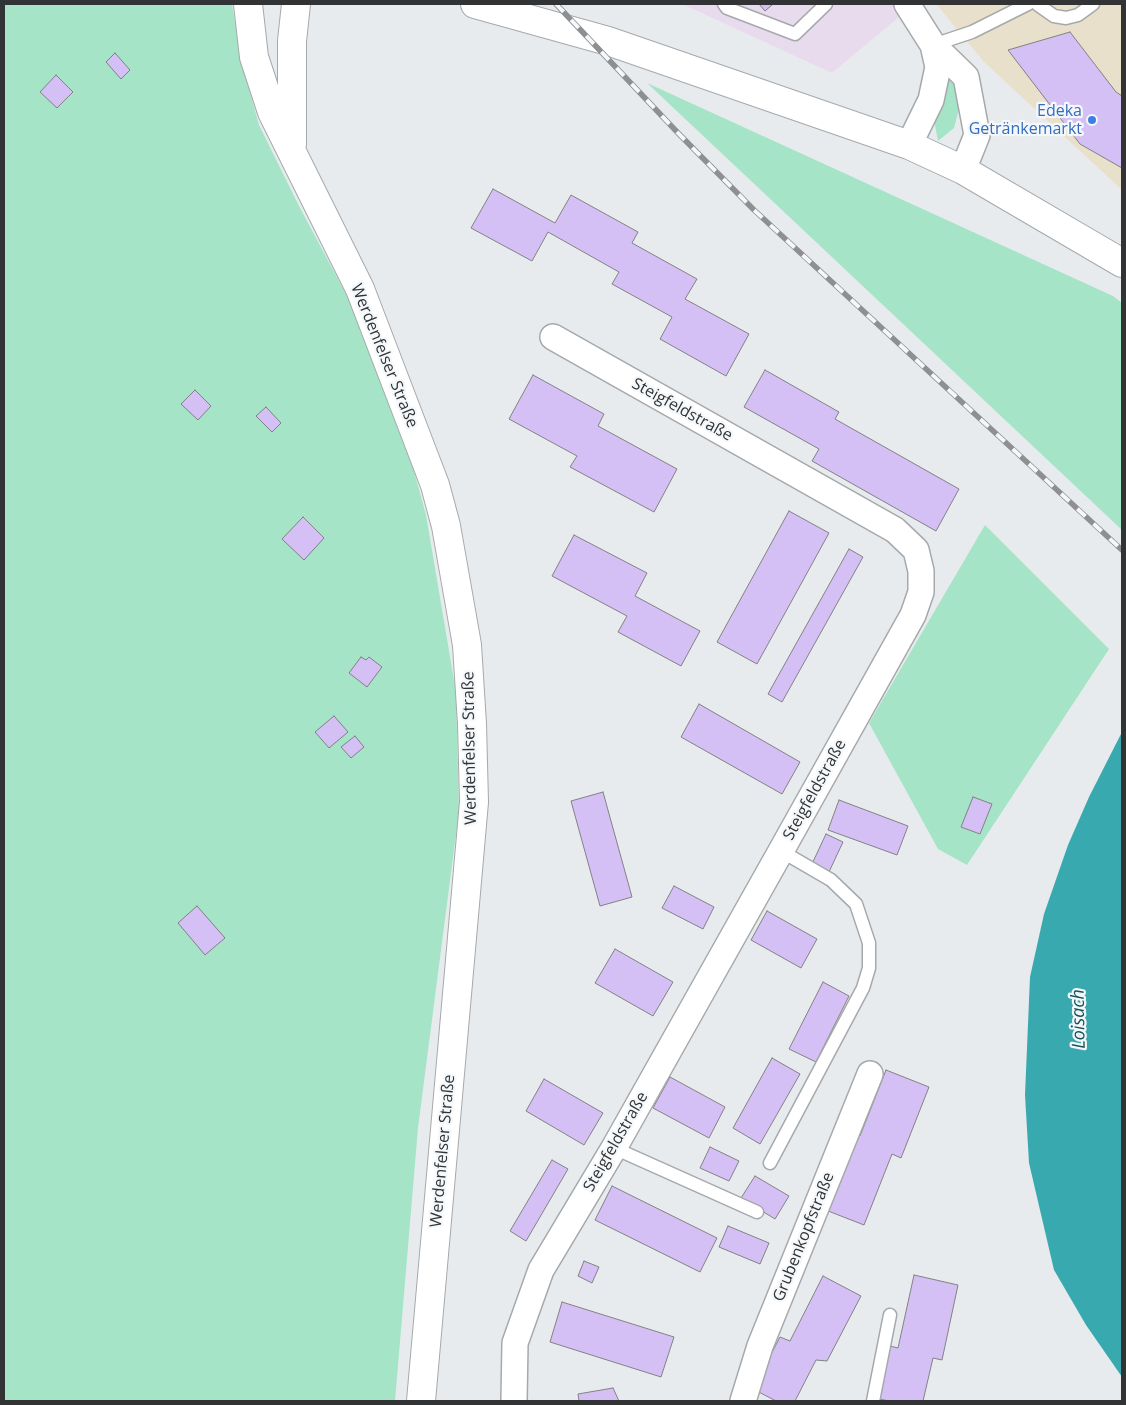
<!DOCTYPE html>
<html>
<head>
<meta charset="utf-8">
<style>
  body { margin:0 }
  #map { position:relative; width:1126px; height:1405px; overflow:hidden; background:#e8ebee; font-family:"Open Sans",sans-serif }
  canvas { display:block }
  .frame { position:absolute; inset:0; border:5px solid #313334; pointer-events:none }
</style>
</head>
<body>
<div id="map">
<canvas width="1126" height="1405"></canvas>
<div class="frame"></div>
</div>
<script>
const ctx = document.querySelector('canvas').getContext('2d');
ctx.lineJoin = 'round';
function fill(path, color) { ctx.fillStyle = color; ctx.fill(path, 'evenodd'); }
const shape = rows => new Path2D(rows.map(r => 'M' + r).join(''));
function trace(path, color, width, dash) { ctx.strokeStyle = color; ctx.lineWidth = width; ctx.lineCap = dash ? 'butt' : 'round'; ctx.setLineDash(dash || []); ctx.stroke(path); }
function label(font, color, halo, rows, align = 'center') {
  ctx.font = font + ' "Open Sans",sans-serif'; ctx.lineWidth = 4.5; ctx.setLineDash([]); ctx.textBaseline = 'middle'; ctx.strokeStyle = halo; ctx.fillStyle = color; for (const [text, x, y, turn = 0] of rows) {
    ctx.save(); ctx.translate(x, y); ctx.rotate((+turn || 0) * Math.PI / 180); ctx.textAlign = isNaN(turn) ? turn : align; if (halo) ctx.strokeText(text, 0, 0); ctx.fillText(text, 0, 0); ctx.restore();
  }
}
const commercial = shape([
  [939,4,1122,4,1122,190,984,62,937,5]
]);
const industrial = shape([
  [682,4,915,4,832,73]
]);
const green = shape([
  [4,4,232,4,242,64,259,125,298,204,348,298,407,445,426,515,456,692,459,811,418,1128,395,1401,4,1401],
  [946,76,956,87,960,105,954,128,938,141,934,120],
  [647,83,1113,296,1122,303,1122,530],
  [985,525,1109,649,967,865,938,849,869,723]
]);
const water = shape([
  [1122,732,1122,1377,1086,1325,1054,1270,1029,1163,1025,1095,1030,977,1044,914,1068,845,1089,797]
]);
const building = shape([
  [759,4,773,4,765,11,759,4],
  [1070,32,1116,92,1122,96,1122,168,1080,144,1008,50,1070,32],
  [115,53,130,70,121,79,106,62,115,53],
  [56,75,73,92,57,108,40,92,56,75],
  [493,189,555,223,571,195,638,232,632,243,697,279,685,299,749,334,726,376,660,339,672,317,612,284,619,272,548,232,532,261,471,228,493,189],
  [765,370,839,412,835,419,959,489,936,531,812,461,819,449,744,407,765,370],
  [533,375,604,414,598,426,677,469,654,512,570,467,577,456,509,419,533,375],
  [195,390,211,406,198,420,181,404,195,390],
  [266,407,281,423,272,432,256,416,266,407],
  [789,511,829,533,757,664,717,642,789,511],
  [303,517,324,538,304,560,282,539,303,517],
  [574,535,647,573,635,596,700,631,681,666,618,632,627,616,552,576,574,535],
  [849,549,863,557,782,702,768,694,849,549],
  [361,657,366,660,369,657,382,667,367,687,349,673,361,657],
  [699,704,800,762,782,794,681,737,699,704],
  [334,716,348,732,329,748,315,732,334,716],
  [355,736,364,747,351,758,341,747,355,736],
  [603,792,632,897,600,906,571,801,603,792],
  [973,797,992,804,980,834,961,827,973,797],
  [839,800,908,826,897,855,828,830,839,800],
  [826,834,843,842,828,874,811,866,826,834],
  [674,886,714,907,703,929,662,908,674,886],
  [197,906,225,938,205,955,178,923,197,906],
  [767,911,817,939,801,968,751,940,767,911],
  [615,949,673,982,653,1016,595,983,615,949],
  [823,982,849,996,816,1062,789,1049,823,982],
  [772,1058,800,1074,760,1144,733,1128,772,1058],
  [886,1070,929,1087,901,1158,892,1154,864,1225,823,1209,852,1132,860,1136,886,1070],
  [670,1077,725,1107,709,1138,653,1108,670,1077],
  [544,1079,603,1113,584,1145,526,1111,544,1079],
  [710,1147,739,1161,729,1181,700,1168,710,1147],
  [552,1160,568,1169,526,1241,510,1231,552,1160],
  [755,1176,789,1196,775,1219,741,1198,755,1176],
  [612,1186,717,1238,700,1272,595,1220,612,1186],
  [728,1226,769,1243,760,1264,719,1247,728,1226],
  [584,1261,599,1267,592,1283,578,1276,584,1261],
  [914,1275,958,1285,942,1360,933,1358,923,1401,890,1401,878,1399,890,1346,898,1348,914,1275],
  [823,1276,861,1296,827,1361,816,1360,795,1401,776,1401,753,1389,780,1337,790,1341,823,1276],
  [562,1302,674,1337,661,1377,550,1342,562,1302],
  [613,1388,619,1401,579,1401,578,1394,613,1388]
]);
const service = shape([
  [724,4,727,8,795,34,826,4],
  [1037,4,1054,16,1066,18,1078,15,1093,4],
  [933,45,972,32,1028,4],
  [614,1148,757,1212],
  [770,1163,863,988,869,968,869,943,856,904,831,880,781,851],
  [873,1401,890,1315]
]);
const minor = shape([
  [907,4,933,45,966,77,977,135,963,170],
  [909,145,931,100,938,67,933,45],
  [514,1401,515,1343,541,1270,614,1148,781,851,913,615,921,592,921,571,916,550,895,530,553,337],
  [743,1401,760,1346,870,1074]
]);
const tertiary = shape([
  [248,4,254,57,272,112,360,289,435,485,446,526,467,645,472,724,474,802,421,1401],
  [475,4,608,41,909,145,963,170,1122,263],
  [292,144,292,41,296,4]
]);
const rail = shape([
  [556,4,678,133,754,210,1122,550]
]);
const markers = [
  [1092,120,5,"#3f7fe0"]
];
const shopNames = [
  ["Edeka",1082,111],
  ["Getränkemarkt",1082,129]
];
const streetNames = [
  ["Werdenfelser Straße",384,356,68],
  ["Steigfeldstraße",682,410,29],
  ["Werdenfelser Straße",470,748,-91],
  ["Steigfeldstraße",815,790,-61],
  ["Steigfeldstraße",616,1142,-60],
  ["Werdenfelser Straße",443,1151,-85],
  ["Grubenkopfstraße",804,1237,-68]
];
const waterNames = [
  ["Loisach",1079,1019,-91]
];
fill(commercial, '#e9e0cb');
fill(industrial, '#e9dbee');
fill(green, '#a5e4c7');
fill(water, '#38a9ae');
fill(building, '#d4c0f4');
trace(building, '#828184', 1);
trace(service, '#a6a9ab', 15);
trace(minor, '#a6a9ab', 28);
trace(tertiary, '#a6a9ab', 30);
trace(service, '#fff', 12);
trace(minor, '#fff', 25);
trace(tertiary, '#fff', 28);
trace(rail, '#8d8f91', 5.5);
trace(rail, '#f5f8fb', 4, [11]);
for (const [x, y, r, color] of markers) { const dot = new Path2D(); dot.arc(x, y, r, 0, 2 * Math.PI); ctx.fillStyle = color; ctx.fill(dot); trace(dot, '#f5f8fb', 2); }
label('16px', '#366cbe', '#f5f8fb', shopNames, 'right');
label('16px', '#313334', '#f5f8fb', streetNames);
label('italic 18px', '#125255', '#f5f8fb', waterNames);
</script>
</body>
</html>
